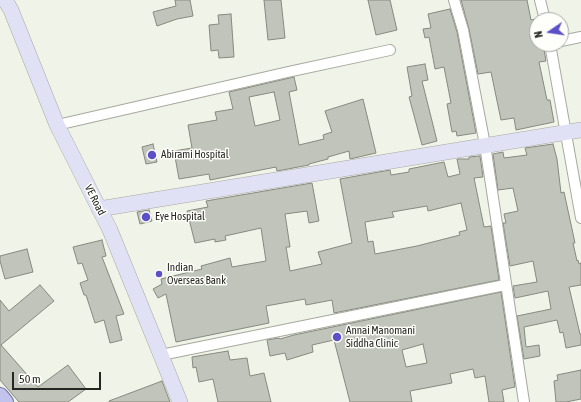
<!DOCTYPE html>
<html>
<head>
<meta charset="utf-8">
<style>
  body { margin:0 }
  #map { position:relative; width:581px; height:402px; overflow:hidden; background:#f0f3e8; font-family:"Asap Condensed",sans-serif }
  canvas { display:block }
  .north { position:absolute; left:529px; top:12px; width:40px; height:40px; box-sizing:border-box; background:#fefffb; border:1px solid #a7a8a4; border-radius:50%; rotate:257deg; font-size:11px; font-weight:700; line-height:16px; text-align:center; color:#252622 }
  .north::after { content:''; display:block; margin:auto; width:14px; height:18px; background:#5c50c9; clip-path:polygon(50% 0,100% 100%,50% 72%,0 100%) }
  .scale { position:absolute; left:12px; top:372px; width:89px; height:18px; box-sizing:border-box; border:2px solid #252622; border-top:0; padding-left:5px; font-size:12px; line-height:14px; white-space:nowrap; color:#252622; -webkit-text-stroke:3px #fefffb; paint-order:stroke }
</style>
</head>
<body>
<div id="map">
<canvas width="581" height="402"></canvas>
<div class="north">N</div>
<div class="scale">50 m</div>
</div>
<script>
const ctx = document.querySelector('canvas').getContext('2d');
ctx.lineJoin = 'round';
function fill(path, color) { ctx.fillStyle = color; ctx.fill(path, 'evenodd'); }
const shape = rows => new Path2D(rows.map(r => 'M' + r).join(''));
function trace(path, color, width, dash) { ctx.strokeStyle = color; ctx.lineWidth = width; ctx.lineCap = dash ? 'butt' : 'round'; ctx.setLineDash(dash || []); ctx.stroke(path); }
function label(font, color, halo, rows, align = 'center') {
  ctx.font = font + ' "Asap Condensed",sans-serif'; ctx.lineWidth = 3; ctx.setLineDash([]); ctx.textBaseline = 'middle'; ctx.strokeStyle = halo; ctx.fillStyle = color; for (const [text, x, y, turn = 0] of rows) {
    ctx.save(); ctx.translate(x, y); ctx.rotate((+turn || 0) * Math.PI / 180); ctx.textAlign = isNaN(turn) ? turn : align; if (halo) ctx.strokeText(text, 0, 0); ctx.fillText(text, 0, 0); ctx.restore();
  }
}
const building = shape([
  [175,0,190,0,193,16,177,19,157,26,153,12,176,6,175,0],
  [264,0,281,0,285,38,268,40,264,0],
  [368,0,390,0,397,30,376,35,368,0],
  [461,0,527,0,531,20,536,19,537,44,543,44,546,61,539,62,547,100,550,100,554,122,516,130,514,118,501,120,491,72,478,74,469,29,461,0],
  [450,9,457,32,476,133,457,136,456,131,452,132,447,104,451,103,444,67,435,69,429,37,425,38,423,29,431,28,428,14,450,9],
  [231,14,234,57,219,58,218,50,211,51,209,25,219,24,218,15,231,14],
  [425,64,428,80,422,81,437,141,422,145,409,97,412,96,407,67,425,64],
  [294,77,297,90,289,92,299,145,324,139,323,135,332,132,325,111,363,99,376,153,350,159,349,151,328,157,328,159,309,164,309,165,277,171,276,167,210,180,209,174,179,179,174,151,192,148,188,125,217,120,215,112,233,109,229,92,294,77],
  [274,92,280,120,255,126,249,97,274,92],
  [153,144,157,162,146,164,142,147,153,144],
  [553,144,557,159,561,193,564,192,575,243,573,243,577,261,578,260,579,264,581,263,581,285,569,287,580,334,581,334,581,345,566,348,563,332,560,333,557,320,524,327,526,347,539,345,540,356,524,359,517,316,551,309,548,291,515,298,513,286,537,282,533,261,510,266,503,223,506,223,504,214,518,211,513,188,498,190,493,154,503,152,504,158,527,155,525,148,553,144],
  [480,156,483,177,474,178,484,227,491,226,499,280,334,313,332,300,306,305,305,299,266,306,269,323,176,342,166,294,158,298,153,289,162,284,161,279,202,269,201,266,230,258,232,267,266,261,261,228,225,236,226,240,215,242,215,239,195,243,187,211,208,207,206,201,312,183,319,221,309,223,307,211,285,214,290,247,286,247,290,271,322,264,318,252,352,243,340,179,390,170,391,175,409,172,409,169,444,162,448,177,460,174,457,159,469,159,469,157,480,156],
  [461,203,467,230,459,232,460,235,417,246,375,254,373,241,368,242,365,222,394,217,392,212,427,206,428,211,461,203],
  [149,210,152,221,140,224,137,212,149,210],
  [102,240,106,256,102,257,124,314,116,316,122,340,110,343,104,320,95,323,86,295,84,295,80,283,88,280,82,263,78,264,73,247,102,240],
  [27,249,33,272,5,279,0,261,0,256,27,249],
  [40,285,54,301,1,345,38,387,68,365,86,389,68,402,19,402,0,380,0,300,9,311,40,285],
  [501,292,515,387,502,390,504,402,489,402,485,376,475,378,473,369,450,374,452,383,410,391,412,402,350,402,334,340,312,345,313,352,287,360,285,353,270,356,267,340,279,338,280,339,294,335,501,292],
  [423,344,427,363,406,367,402,350,423,344],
  [228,351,230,360,247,358,250,376,264,373,271,402,218,402,213,379,199,382,196,367,193,368,192,357,228,351],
  [581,370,581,399,566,402,556,402,554,381,558,380,557,375,581,370],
  [162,381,170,402,109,402,109,401,162,381]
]);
const street = shape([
  [454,0,463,30,485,145,524,402],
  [540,0,545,20],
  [561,41,581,37],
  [550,44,581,218],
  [57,125,288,72,390,50],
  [161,355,505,285]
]);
const secondary = shape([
  [5,0,11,10,57,125,110,230,180,402],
  [99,209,581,130]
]);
const primary = shape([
  [0,396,5,402]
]);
const markers = [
  [152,155,5,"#5c50c9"],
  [146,217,5,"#5c50c9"],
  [159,274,4,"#5c50c9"],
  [337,337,5,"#5c50c9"]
];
const poiNames = [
  ["Abirami Hospital",161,155],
  ["Eye Hospital",155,217],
  ["Indian",167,268],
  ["Overseas Bank",167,281],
  ["Annai Manomani",346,331],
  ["Siddha Clinic",346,344]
];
const streetNames = [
  ["VE Road",95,200,63]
];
fill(building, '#c1c4ba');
trace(building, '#86897f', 1);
trace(street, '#a7a99f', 12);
trace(secondary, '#a7a99f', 16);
trace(primary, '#70729d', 18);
trace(street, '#fff', 10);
trace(secondary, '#e0e1f5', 15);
trace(primary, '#c2c3ec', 16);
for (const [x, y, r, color] of markers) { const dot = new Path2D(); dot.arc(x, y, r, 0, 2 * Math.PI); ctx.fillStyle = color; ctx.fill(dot); trace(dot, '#fefffb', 1.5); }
label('11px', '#252622', '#fefffb', poiNames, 'left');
label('11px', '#252622', '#fefffb', streetNames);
</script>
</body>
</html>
